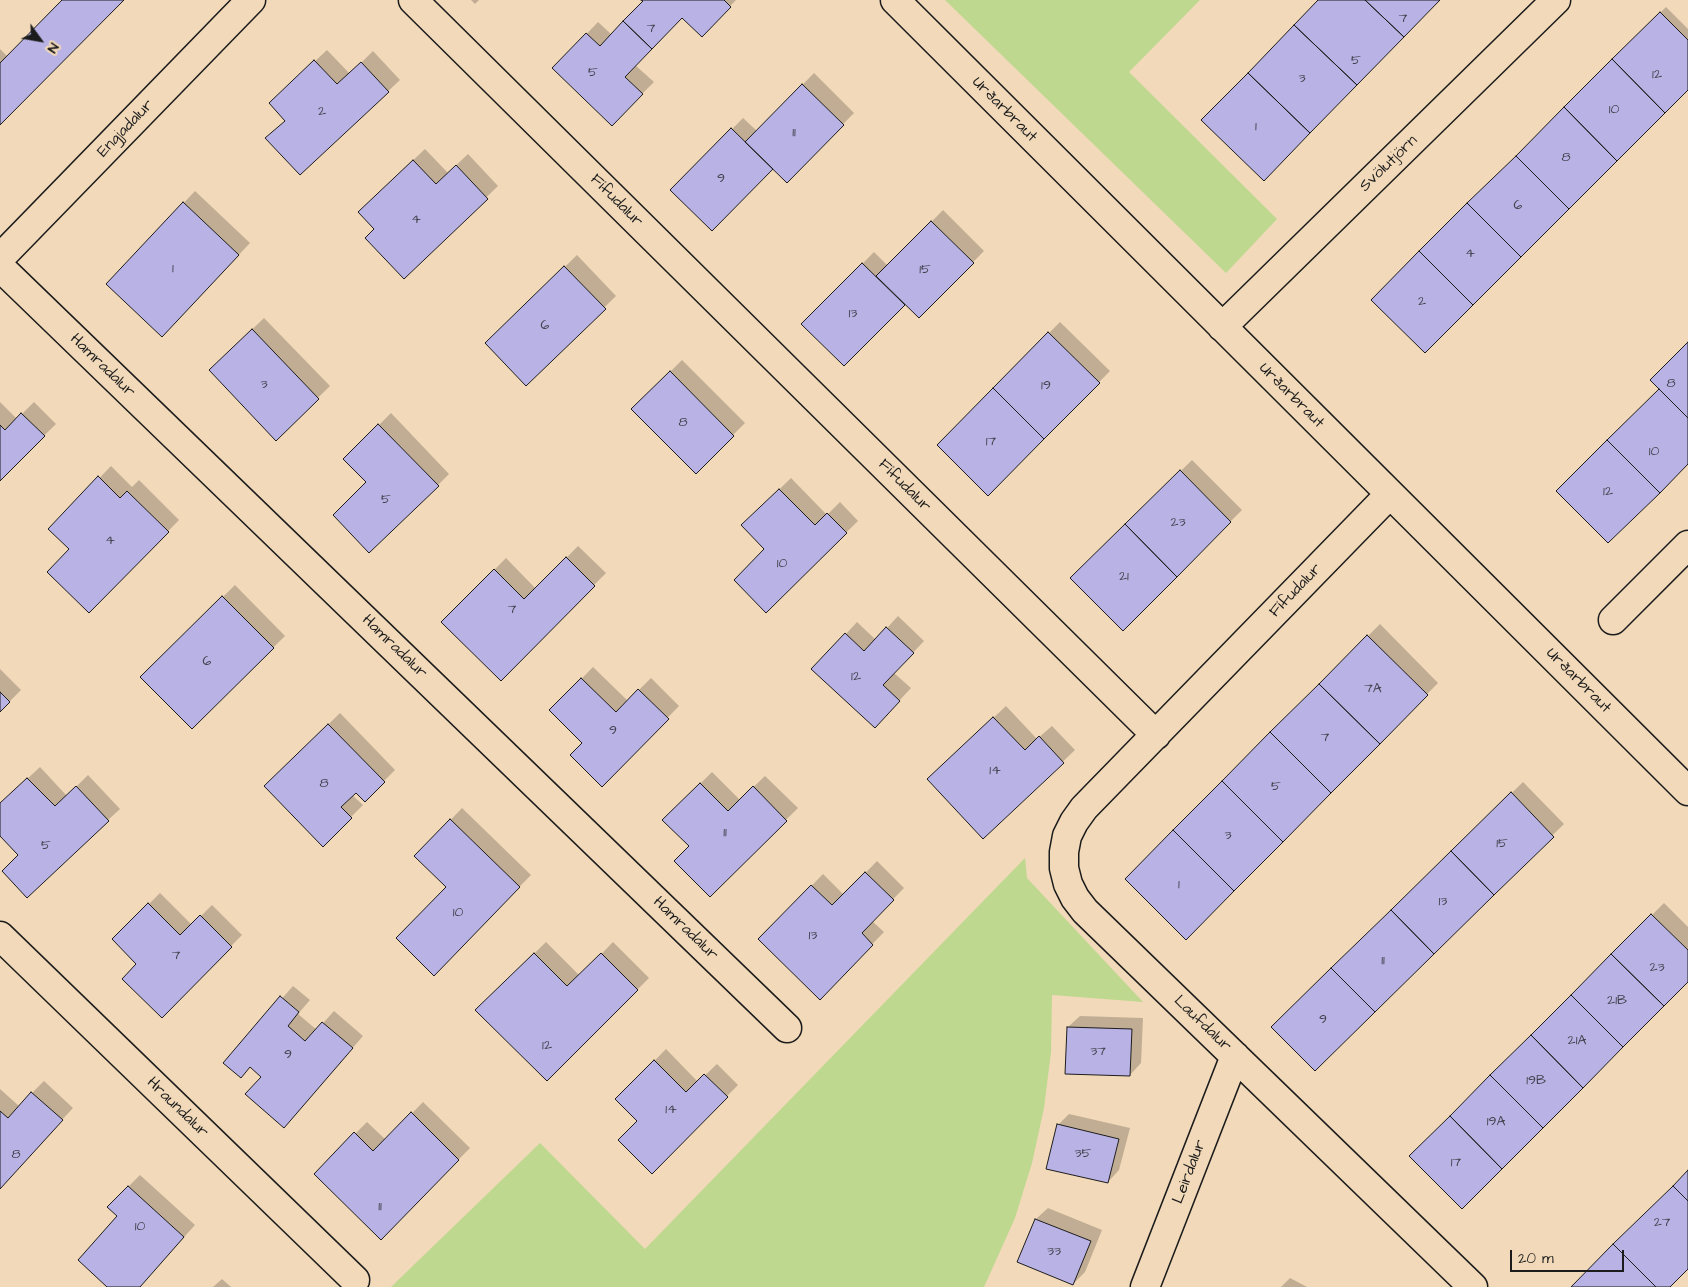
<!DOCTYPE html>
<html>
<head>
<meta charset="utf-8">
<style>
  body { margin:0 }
  #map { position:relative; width:1688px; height:1287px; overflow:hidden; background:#f1d9b9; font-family:"Architects Daughter",sans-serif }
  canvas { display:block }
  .north { position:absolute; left:15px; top:15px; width:50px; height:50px; -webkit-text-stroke:4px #f1d9b9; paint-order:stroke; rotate:122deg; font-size:14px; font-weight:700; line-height:20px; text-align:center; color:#1c1c1c }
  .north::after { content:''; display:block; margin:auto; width:18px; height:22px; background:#1c1c1c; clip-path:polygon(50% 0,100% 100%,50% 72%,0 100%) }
  .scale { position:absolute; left:1510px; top:1250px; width:114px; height:22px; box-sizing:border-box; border:2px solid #1c1c1c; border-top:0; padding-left:6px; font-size:15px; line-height:18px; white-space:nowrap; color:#1c1c1c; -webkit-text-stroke:4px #f1d9b9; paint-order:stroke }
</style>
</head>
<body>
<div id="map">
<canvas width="1688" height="1287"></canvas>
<div class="north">N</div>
<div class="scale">20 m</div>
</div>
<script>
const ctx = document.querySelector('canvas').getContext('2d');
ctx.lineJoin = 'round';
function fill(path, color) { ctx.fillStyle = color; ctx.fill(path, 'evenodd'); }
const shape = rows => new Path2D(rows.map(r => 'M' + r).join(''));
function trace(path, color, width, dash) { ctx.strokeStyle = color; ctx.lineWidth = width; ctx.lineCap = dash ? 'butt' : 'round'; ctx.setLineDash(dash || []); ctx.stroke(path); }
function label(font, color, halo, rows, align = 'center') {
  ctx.font = font + ' "Architects Daughter",sans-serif'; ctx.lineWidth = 4; ctx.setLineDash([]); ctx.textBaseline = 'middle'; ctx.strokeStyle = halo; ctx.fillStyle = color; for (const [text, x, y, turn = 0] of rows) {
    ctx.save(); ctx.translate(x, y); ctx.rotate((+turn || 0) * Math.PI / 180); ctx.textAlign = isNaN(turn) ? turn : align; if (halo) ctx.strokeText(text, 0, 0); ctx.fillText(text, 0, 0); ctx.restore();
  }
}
const green = shape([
  [945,0,1200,0,1129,72,1277,219,1226,273],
  [1025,858,1027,878,1143,1002,1052,995,1051,1052,1044,1108,1032,1163,1015,1218,984,1287,391,1287,540,1143,645,1249]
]);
const shadow = shape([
  [64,0,123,0,0,123,0,49,8,57],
  [471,0,479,0,475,4],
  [643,0,736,0,702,35,682,16,635,65,654,82,612,124,554,68,598,22,612,35,644,1],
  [1666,7,1688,29,1688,88,1373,300],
  [327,50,350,74,373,51,400,80,300,174,282,92],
  [814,73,854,113,787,181,773,167,672,190,743,118,757,131],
  [425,149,448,173,468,154,498,186,404,277,376,228,371,200],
  [195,191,250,243,174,324,108,283],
  [943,210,984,251,919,317,905,303,844,365,803,324,874,252,888,266],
  [577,255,616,296,526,384,487,343],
  [264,318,330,386,276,439,210,370],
  [1060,322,1110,371,988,495,938,445],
  [682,360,745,423,696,472,633,409],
  [0,402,17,419,34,402,56,424,0,479],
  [391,413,449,474,438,485,368,482,345,459],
  [1192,460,1242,510,1123,629,1072,578],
  [111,466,132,487,139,480,179,520,89,612,71,549,50,529],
  [791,478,827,515,840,502,858,521,766,611,766,549,743,525],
  [578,546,606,573,501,679,443,622,506,558,536,589],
  [235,585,285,636,192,727,142,677],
  [898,616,924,641,894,673,911,688,886,715,846,634,857,622,876,640],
  [1380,624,1438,683,1186,938,1126,879],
  [593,667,628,701,651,678,679,706,602,785,584,743,551,710],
  [0,669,21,690,0,711],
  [1006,706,1037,739,1052,726,1075,750,984,837,940,768],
  [340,713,395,770,365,800,356,791,352,795,363,805,323,845,266,786],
  [40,767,67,796,88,775,120,809,108,820,0,834,0,804],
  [712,772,740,800,765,776,798,808,710,895,690,846,664,820],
  [1523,782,1564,824,1315,1069,1273,1027],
  [462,808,531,875,434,974,448,887,416,856],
  [877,861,904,888,872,921,884,932,820,998,760,939,823,874,844,895],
  [160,893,192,925,212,905,242,935,162,1016,138,964,114,939],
  [1664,903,1688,927,1688,981,1411,1156],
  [546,942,580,976,613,942,649,978,547,1080,477,1010],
  [293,986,310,1000,298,1014,317,1030,334,1011,363,1036,296,1114,263,1076,251,1066,241,1076,225,1063],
  [1080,1016,1143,1018,1141,1063,1130,1075,1068,1027],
  [666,1049,698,1082,717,1064,738,1085,652,1172,639,1121,617,1099],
  [44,1081,73,1108,0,1187,0,1089,19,1106],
  [423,1102,470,1148,381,1238,315,1174,367,1122,386,1140],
  [1069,1114,1130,1128,1119,1170,1108,1182,1058,1125],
  [140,1175,195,1225,139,1287,109,1287,119,1216,128,1187],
  [1048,1208,1102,1230,1085,1272,1073,1284,1019,1262,1036,1219],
  [1290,1278,1307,1287,1281,1287],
  [222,1279,231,1287,213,1287]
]);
const building = shape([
  [62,0,124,0,0,125,0,63,62,0],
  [641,0,724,0,731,7,702,37,682,18,652,49,623,21,643,1,641,0],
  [1318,0,1365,0,1404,37,1357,85,1294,25,1318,0],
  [1365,0,1440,0,1404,37,1365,0],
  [1660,12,1688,40,1688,90,1665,113,1612,59,1660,12],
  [623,21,652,49,625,77,643,94,612,126,552,68,586,33,600,46,623,21],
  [1294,25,1357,85,1310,133,1248,73,1294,25],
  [1612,59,1665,113,1617,161,1564,107,1612,59],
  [314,60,337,84,361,62,389,92,300,175,265,138,285,121,269,103,314,60],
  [1248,73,1310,133,1264,181,1201,120,1248,73],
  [802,84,844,125,787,183,745,142,802,84],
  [1564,107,1617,161,1569,209,1516,156,1564,107],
  [731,128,773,169,712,231,670,190,731,128],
  [1516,156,1569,209,1521,257,1467,203,1516,156],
  [413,160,436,184,456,165,488,199,404,279,365,238,374,229,358,212,413,160],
  [183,202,239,255,162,337,106,284,183,202],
  [1467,203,1521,257,1473,305,1419,251,1467,203],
  [931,221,974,263,919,318,876,276,931,221],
  [1419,251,1473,305,1425,353,1371,300,1419,251],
  [862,263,905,305,844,366,801,324,862,263],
  [564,266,606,309,526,386,485,343,564,266],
  [252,329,319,399,276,441,209,370,252,329],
  [1048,332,1100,383,1044,439,993,388,1048,332],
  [1688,342,1688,418,1650,380,1688,342],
  [670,371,734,436,696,474,631,409,670,371],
  [993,388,1044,439,988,496,937,445,993,388],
  [1659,389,1688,418,1688,464,1660,493,1607,440,1659,389],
  [21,413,45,436,0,481,0,425,5,430,21,413],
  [378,424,439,486,369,553,333,515,366,482,343,459,378,424],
  [1607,440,1660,493,1608,543,1556,491,1607,440],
  [1180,470,1231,522,1177,577,1125,524,1180,470],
  [98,476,120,498,127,491,169,532,89,613,47,572,69,549,48,529,98,476],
  [779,489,815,525,827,513,847,533,766,613,734,580,764,549,741,525,779,489],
  [1125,524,1177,577,1123,631,1070,578,1125,524],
  [566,557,595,586,501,681,441,622,494,569,524,599,566,557],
  [222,596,274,648,192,729,140,677,222,596],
  [886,627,914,653,883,685,900,701,875,728,811,669,845,633,864,651,886,627],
  [1367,635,1428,695,1380,744,1319,684,1367,635],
  [581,678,616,712,638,689,669,719,602,787,570,755,582,743,549,710,581,678],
  [1319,684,1380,744,1331,793,1270,732,1319,684],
  [0,692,10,702,0,712,0,692],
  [993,717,1025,750,1039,736,1064,763,983,839,927,779,993,717],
  [328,724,385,782,365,802,356,793,341,807,352,818,323,847,264,786,328,724],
  [1270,732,1331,793,1283,842,1222,781,1270,732],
  [27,778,55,806,76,786,109,821,27,898,2,871,18,855,0,836,0,803,27,778],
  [1222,781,1283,842,1234,891,1173,830,1222,781],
  [700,783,728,811,753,786,787,821,710,897,674,861,689,846,662,820,700,783],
  [1511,792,1554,837,1494,895,1451,851,1511,792],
  [450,819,520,887,434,976,396,938,446,887,414,856,450,819],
  [1173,830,1234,891,1186,940,1125,879,1173,830],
  [1451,851,1494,895,1434,954,1391,910,1451,851],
  [865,872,894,900,862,933,873,945,820,1000,758,939,811,885,832,905,865,872],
  [148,903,180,935,200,915,232,947,162,1018,122,979,136,964,112,939,148,903],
  [1391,910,1434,954,1375,1012,1331,968,1391,910],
  [1651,914,1688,950,1688,982,1664,1006,1611,954,1651,914],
  [534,953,567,986,601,953,638,990,547,1081,475,1010,534,953],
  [1611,954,1664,1006,1623,1047,1571,995,1611,954],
  [1331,968,1375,1012,1315,1071,1271,1027,1331,968],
  [1571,995,1623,1047,1583,1088,1531,1035,1571,995],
  [280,996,299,1012,288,1026,305,1041,322,1022,353,1048,284,1128,245,1094,261,1077,250,1067,241,1078,223,1063,280,996],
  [1067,1027,1132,1029,1130,1076,1065,1074,1067,1027],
  [1531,1035,1583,1088,1543,1128,1490,1075,1531,1035],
  [654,1060,686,1092,704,1074,728,1097,652,1174,618,1140,637,1121,615,1099,654,1060],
  [1490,1075,1543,1128,1502,1169,1450,1116,1490,1075],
  [31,1092,63,1120,0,1189,0,1111,8,1118,31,1092],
  [411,1112,459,1160,381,1240,314,1174,354,1132,373,1151,411,1112],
  [1450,1116,1502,1169,1462,1209,1409,1156,1450,1116],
  [1057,1124,1119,1139,1108,1183,1046,1169,1057,1124],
  [1688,1170,1688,1201,1673,1186,1688,1170],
  [128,1186,184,1237,140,1287,107,1287,78,1260,117,1216,107,1207,128,1186],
  [1673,1186,1688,1201,1688,1269,1670,1287,1656,1287,1613,1244,1673,1186],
  [1035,1219,1091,1241,1073,1285,1017,1262,1035,1219],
  [1613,1244,1656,1287,1571,1287,1613,1244]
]);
const minor = shape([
  [413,0,1156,735],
  [895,0,1688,791],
  [0,258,251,0],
  [0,267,787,1028],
  [1222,327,1556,0],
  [1390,494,1084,808,1074,822,1067,836,1064,852,1064,868,1068,884,1075,898,1085,911,1473,1287],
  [1613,620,1688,545],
  [0,936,355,1280],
  [1145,1287,1235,1056]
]);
const numberNames = [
  ["7",1403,19],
  ["7",651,29],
  ["5",1356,61],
  ["5",593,73],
  ["12",1657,75],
  ["3",1302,79],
  ["10",1614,110],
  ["2",322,112],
  ["1",1256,127],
  ["11",794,133],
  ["8",1566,158],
  ["9",721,179],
  ["6",1518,206],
  ["4",416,220],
  ["4",1470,254],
  ["1",173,269],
  ["15",925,270],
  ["2",1422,302],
  ["13",853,314],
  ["6",545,326],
  ["8",1671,384],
  ["3",264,385],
  ["19",1046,386],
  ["8",683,423],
  ["17",991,442],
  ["10",1654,452],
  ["12",1608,492],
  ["5",386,500],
  ["23",1178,523],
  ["4",110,541],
  ["10",782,564],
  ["21",1124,577],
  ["7",512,610],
  ["6",207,662],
  ["12",856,677],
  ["7A",1373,689],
  ["9",613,731],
  ["7",1325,738],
  ["14",995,771],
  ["8",324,784],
  ["5",1276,787],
  ["11",725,833],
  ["3",1228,836],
  ["15",1502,844],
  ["5",46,846],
  ["1",1179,885],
  ["13",1443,902],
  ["10",458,913],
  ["13",813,936],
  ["7",176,956],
  ["11",1383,961],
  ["23",1657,968],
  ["21B",1617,1001],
  ["9",1323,1020],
  ["21A",1577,1041],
  ["12",547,1046],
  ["37",1098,1052],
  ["9",288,1055],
  ["19B",1536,1081],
  ["14",671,1110],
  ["19A",1496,1122],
  ["35",1083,1154],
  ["8",16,1155],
  ["17",1456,1163],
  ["11",380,1207],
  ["27",1662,1223],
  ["10",140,1227],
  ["33",1054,1252]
];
const streetNames = [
  ["Urðarbraut",1004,110,45],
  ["Engjadalur",126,129,-46],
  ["Svölutjörn",1389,164,-44],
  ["Fífudalur",616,201,45],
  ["Hamradalur",102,366,44],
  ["Urðarbraut",1291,396,45],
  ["Fífudalur",904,486,45],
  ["Fífudalur",1296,591,-46],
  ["Hamradalur",394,647,44],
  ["Urðarbraut",1578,681,45],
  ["Hamradalur",685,929,44],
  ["Laufdalur",1202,1024,44],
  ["Hraundalur",177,1108,44],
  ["Leirdalur",1190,1172,-69]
];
fill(green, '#bed88f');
fill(shadow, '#0003');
fill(building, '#b9b3e5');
trace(building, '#1c1c1c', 1);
trace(minor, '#1c1c1c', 31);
trace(minor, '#f1d9b9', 28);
label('14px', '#43424e', null, numberNames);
label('16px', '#1c1c1c', '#f1d9b9', streetNames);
</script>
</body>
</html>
